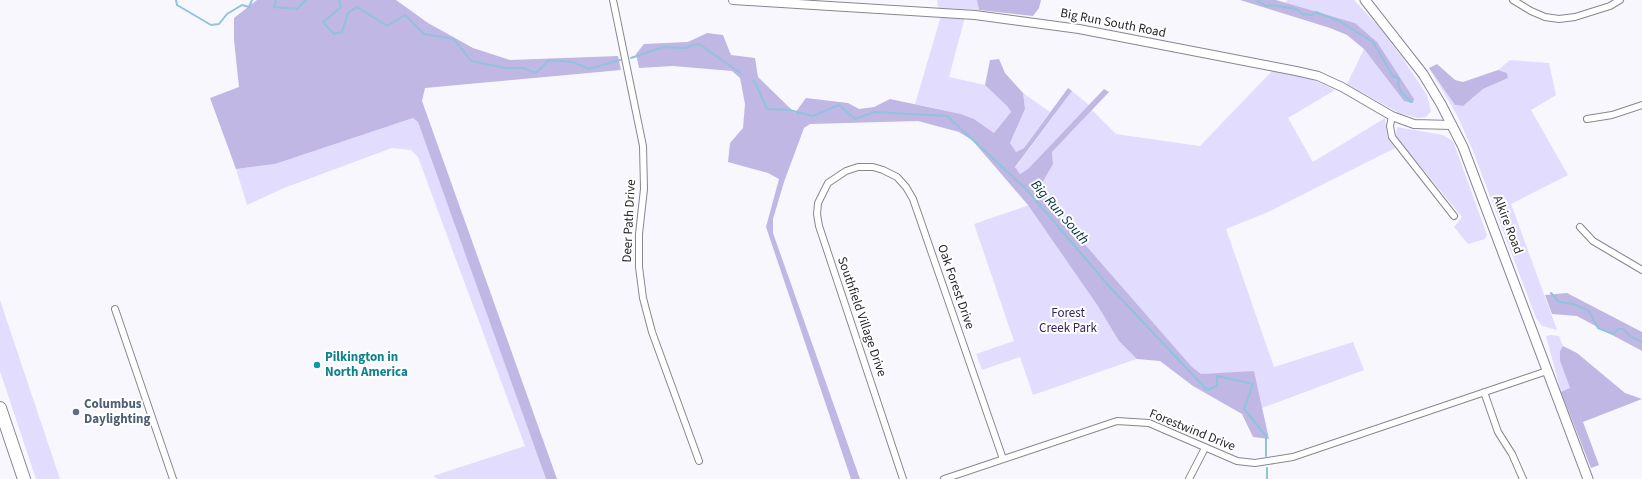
<!DOCTYPE html>
<html>
<head>
<meta charset="utf-8">
<style>
  body { margin:0 }
  canvas { display:block; background:#f8f7fe }
</style>
</head>
<body>
<canvas width="1642" height="479"></canvas>
<script>
const ctx = document.querySelector('canvas').getContext('2d');
ctx.lineJoin = 'round';
function fill(path, color) { ctx.fillStyle = color; ctx.fill(path, 'evenodd'); }
const shape = rows => new Path2D(rows.map(r => 'M' + r).join(''));
function trace(path, color, width, dash) { ctx.strokeStyle = color; ctx.lineWidth = width; ctx.lineCap = dash ? 'butt' : 'round'; ctx.setLineDash(dash || []); ctx.stroke(path); }
function label(font, color, halo, rows, align = 'center') {
  ctx.font = font + ' "Source Sans 3",sans-serif'; ctx.lineWidth = 4; ctx.setLineDash([]); ctx.textBaseline = 'middle'; ctx.strokeStyle = halo; ctx.fillStyle = color; for (const [text, x, y, turn = 0] of rows) {
    ctx.save(); ctx.translate(x, y); ctx.rotate((+turn || 0) * Math.PI / 180); ctx.textAlign = isNaN(turn) ? turn : align; if (halo) ctx.strokeText(text, 0, 0); ctx.fillText(text, 0, 0); ctx.restore();
  }
}
const green = shape([
  [937,0,977,0,979,10,938,8],
  [1287,0,1354,0,1378,26,1401,56,1427,95,1431,111,1426,117,1418,118,1399,113,1347,84,1364,49,1404,101,1355,23,1285,3],
  [941,16,965,17,949,77,985,85,1008,107,1011,112,994,133,974,119,961,114,915,104],
  [1510,60,1549,63,1556,95,1531,110,1568,175,1511,204,1557,330,1542,326,1536,318,1473,151,1457,115,1429,68,1455,105,1463,106,1483,89,1508,78,1507,73,1498,70],
  [1273,70,1304,76,1335,90,1288,118,1313,162,1385,118,1387,136,1395,148,1268,212,1226,229,1274,367,1353,342,1364,370,1262,408,1254,372,1201,374,1191,366,1048,202,1041,185,1053,164,1052,152,1092,110,1116,134,1200,146],
  [1072,91,1089,105,1028,169,1020,174,1015,168],
  [1023,93,1050,112,1024,148,1016,152,1010,143,1025,109],
  [413,118,418,122,458,232,546,479,438,479,433,476,525,446,418,157,411,150,392,148,284,188,247,205,236,169,275,164],
  [1397,127,1443,135,1453,141,1487,235,1485,239,1468,244,1454,227,1462,217,1402,144,1396,135],
  [1038,202,1168,348,1033,395,1020,357,982,370,976,354,1014,341,974,224],
  [0,300,10,330,60,479,36,479,0,371],
  [1551,335,1559,336,1563,346,1560,351,1560,361,1570,388,1561,392,1546,336]
]);
const forest = shape([
  [257,0,396,0,428,23,473,48,510,60,618,56,621,70,425,88,422,101,557,479,546,479,418,122,413,118,275,164,236,169,210,98,239,87,234,40,234,18],
  [977,0,1041,0,1039,8,1033,16,979,10],
  [1240,0,1276,0,1355,23,1377,42,1414,99,1413,103,1404,101,1364,49,1347,35,1330,28],
  [707,33,723,35,731,55,755,58,758,77,795,113,806,98,848,103,859,109,874,107,890,99,961,114,974,119,994,133,1011,112,1008,107,985,85,990,60,999,59,1005,73,1023,93,1025,109,1010,143,1016,152,1024,148,1068,88,1072,91,1015,167,1020,174,1028,169,1104,89,1109,92,1052,152,1053,164,1041,185,1048,202,1191,366,1201,374,1254,371,1269,439,1253,437,1242,414,1193,386,1160,361,1137,359,1119,341,1098,306,1028,205,972,140,959,132,918,121,810,124,804,128,784,182,773,219,773,233,860,479,851,479,766,227,779,179,768,173,728,162,730,143,743,128,745,104,740,78,732,71,673,66,639,68,636,54,644,44,688,42],
  [1437,64,1455,80,1463,82,1498,70,1507,73,1508,78,1483,89,1463,106,1455,105,1429,68],
  [1567,293,1642,332,1642,351,1577,316,1552,314,1545,295],
  [1563,346,1577,353,1625,393,1642,399,1583,422,1599,465,1591,468,1561,392,1570,388,1560,361,1560,351]
]);
const stream = shape([
  [176,0,177,5,211,25,219,24,227,14,242,5,249,7,252,0],
  [276,0,274,7,297,9,306,0],
  [339,0,341,7,323,22,334,34,342,32,348,13,357,7,387,26,405,15,424,34,454,39,471,61,506,68,523,68,536,73,549,60,573,62,589,69,620,60],
  [1256,0,1266,6,1272,5,1296,9,1302,14,1311,15,1316,12,1341,22,1373,42,1393,76,1399,79,1398,84,1401,92,1411,102],
  [631,58,663,47,684,48,699,44,742,74],
  [753,80,755,82,767,109,789,110,813,116,839,105,855,119,874,112,947,116,1027,190,1108,285,1207,390,1217,386,1217,376,1253,384,1244,409,1266,436,1266,456],
  [1551,293,1559,302,1574,304,1589,311,1598,328,1613,334,1618,329,1623,329,1630,336,1642,342],
  [1267,468,1267,479]
]);
const minor = shape([
  [613,0,643,146,644,189,639,234,639,267,643,298,652,332,699,461],
  [1513,0,1531,11,1545,17,1559,19,1575,17,1610,6,1620,0],
  [1392,116,1390,126,1392,137,1454,216],
  [1587,119,1612,115,1642,105],
  [1580,227,1593,241,1642,270],
  [115,309,173,479],
  [1484,392,1498,432,1512,454,1523,479],
  [903,479,819,226,817,214,818,203,828,183,846,171,858,167,873,167,883,170,897,177,906,187,913,199,1003,459],
  [944,479,1117,421,1149,423,1237,461,1255,463,1293,457,1547,371],
  [1189,479,1205,448]
]);
const tertiary = shape([
  [733,0,975,15,1079,29,1296,71,1318,76,1342,87,1392,116,1414,124,1452,125]
]);
const secondary = shape([
  [1365,0,1423,74,1441,104,1463,147,1588,479]
]);
const motorway = shape([
  [0,408,24,479]
]);
const markers = [
  [317,365,4,"#0f9aa8"],
  [76,412,4,"#5c6f8a"]
];
const streetNames = [
  ["Big Run South Road",1113,24,11],
  ["Deer Path Drive",630,221,-87],
  ["Alkire Road",1507,225,69],
  ["Oak Forest Drive",955,287,71],
  ["Southfield Village Drive",861,317,71],
  ["Forestwind Drive",1192,431,22]
];
const parkNames = [
  ["Forest",1068,314],
  ["Creek Park",1068,329]
];
const cultureNames = [
  ["Pilkington in",325,358],
  ["North America",325,373]
];
const serviceNames = [
  ["Columbus",84,405],
  ["Daylighting",84,420]
];
const waterNames = [
  ["Big Run South",1059,213,49]
];
fill(green, '#e2dcff');
fill(forest, '#c0b7e5');
trace(stream, '#90c3dc', 2);
trace(minor, '#888791', 8);
trace(tertiary, '#888791', 10);
trace(secondary, '#888791', 11);
trace(motorway, '#888791', 14);
trace(minor, '#fff', 6);
trace(tertiary, '#fff', 8);
trace(secondary, '#fff', 9);
trace(motorway, '#fff', 12);
for (const [x, y, r, color] of markers) { const dot = new Path2D(); dot.arc(x, y, r, 0, 2 * Math.PI); ctx.fillStyle = color; ctx.fill(dot); trace(dot, '#fff', 1.5); }
label('13px', '#27262b', '#fff', streetNames);
label('13px', '#35255b', '#fff', parkNames);
label('bold 13px', '#0d838f', '#fff', cultureNames, 'left');
label('bold 13px', '#4e5e75', '#fff', serviceNames, 'left');
label('italic 14px', '#033143', '#fff', waterNames);
</script>
</body>
</html>
